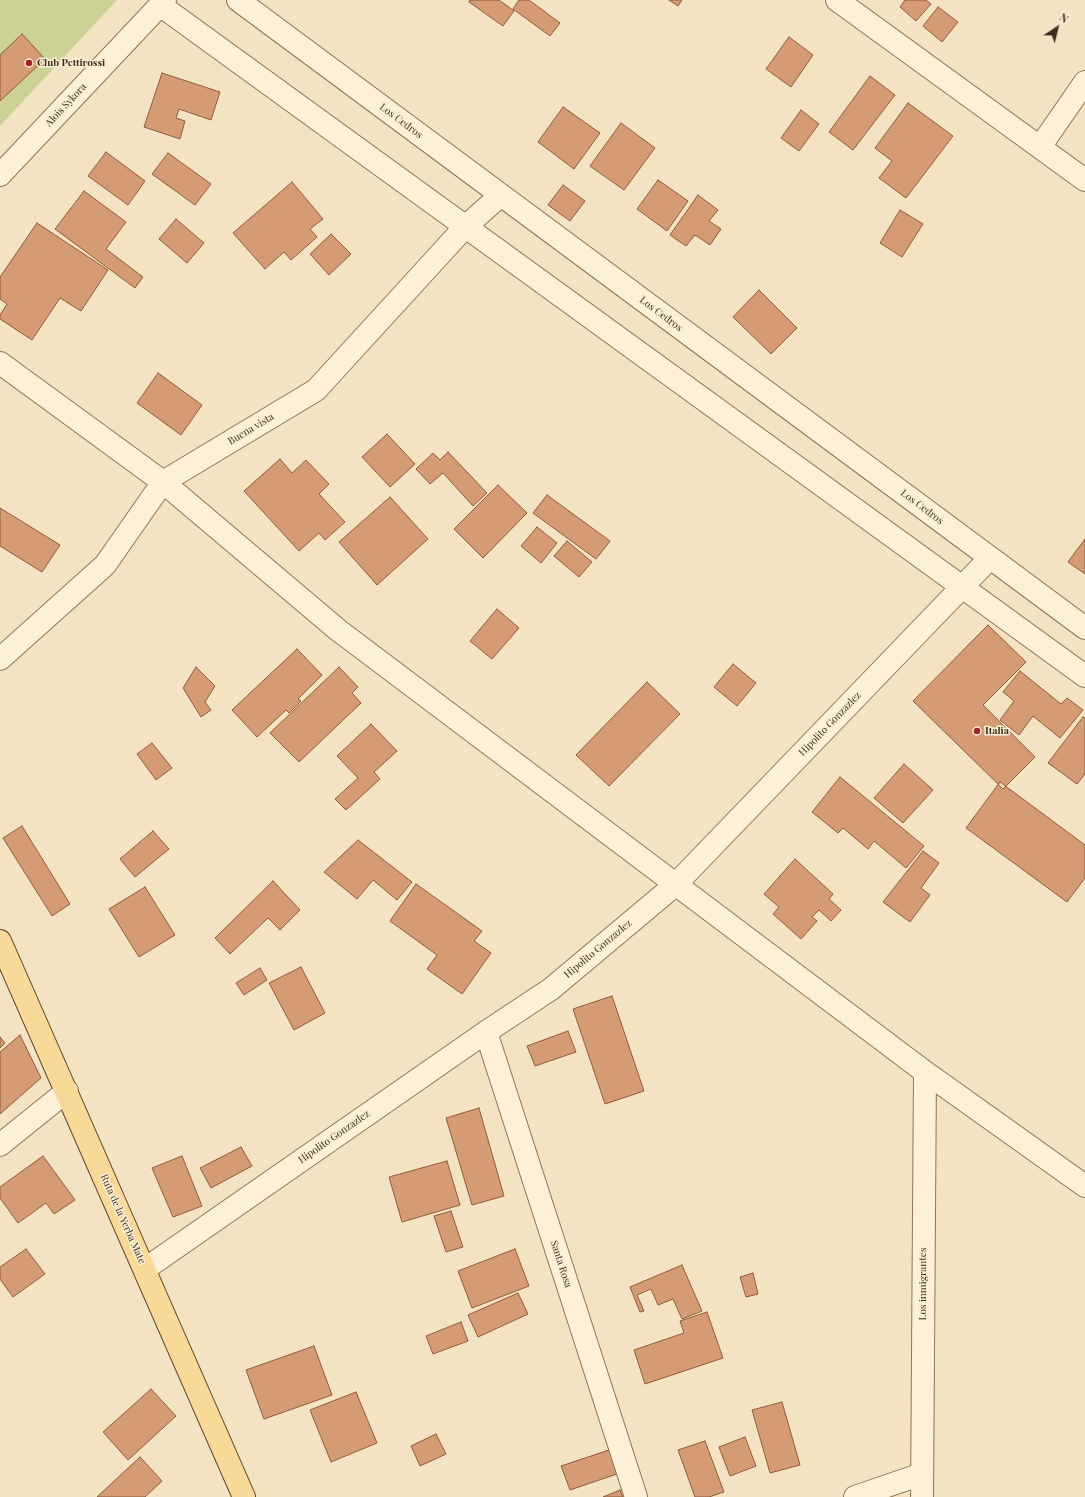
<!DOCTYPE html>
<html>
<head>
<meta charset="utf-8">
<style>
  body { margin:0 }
  #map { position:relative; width:1085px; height:1497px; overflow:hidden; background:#f3e3c3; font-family:"Playfair Display",serif }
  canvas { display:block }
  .north { position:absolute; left:1037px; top:8px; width:40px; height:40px; -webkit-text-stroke:3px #f9edd3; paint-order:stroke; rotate:35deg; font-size:11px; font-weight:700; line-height:16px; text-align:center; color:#3d2c1d }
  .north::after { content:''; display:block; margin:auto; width:14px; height:18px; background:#3d2c1d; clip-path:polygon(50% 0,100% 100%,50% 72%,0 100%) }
</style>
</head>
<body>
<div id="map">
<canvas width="1085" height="1497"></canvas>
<div class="north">N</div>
</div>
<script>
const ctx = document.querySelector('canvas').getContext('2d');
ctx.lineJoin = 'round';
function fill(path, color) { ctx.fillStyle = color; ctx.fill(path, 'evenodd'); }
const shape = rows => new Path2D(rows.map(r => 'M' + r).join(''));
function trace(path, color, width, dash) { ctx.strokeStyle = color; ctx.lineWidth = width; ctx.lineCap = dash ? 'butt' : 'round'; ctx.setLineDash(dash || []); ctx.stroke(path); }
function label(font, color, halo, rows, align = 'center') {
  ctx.font = font + ' "Playfair Display",serif'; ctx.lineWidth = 3; ctx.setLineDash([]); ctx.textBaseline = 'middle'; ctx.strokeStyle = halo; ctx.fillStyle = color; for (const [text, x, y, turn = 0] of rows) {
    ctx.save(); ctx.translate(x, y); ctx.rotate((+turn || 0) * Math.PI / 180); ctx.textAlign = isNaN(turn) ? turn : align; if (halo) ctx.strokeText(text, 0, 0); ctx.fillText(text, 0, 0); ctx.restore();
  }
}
const green = shape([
  [0,0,117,0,0,126]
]);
const building = shape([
  [470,0,499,0,514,11,503,26,469,2,470,0],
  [519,0,529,0,560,23,550,36,513,9,519,0],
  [669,0,682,0,678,6,669,0],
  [905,0,926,0,931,4,916,21,900,7,905,0],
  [938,7,958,22,942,42,923,26,938,7],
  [22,34,45,59,0,101,0,55,22,34],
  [789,37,813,55,791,87,766,69,789,37],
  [162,73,220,92,211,120,179,109,176,118,185,121,180,139,144,127,162,73],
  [870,76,895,95,853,150,829,132,870,76],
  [908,103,953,136,906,198,879,178,892,161,875,148,908,103],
  [563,107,600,133,574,169,538,142,563,107],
  [801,110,819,124,799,151,781,138,801,110],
  [621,123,655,148,624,190,590,166,621,123],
  [106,152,145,181,128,205,88,176,106,152],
  [168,153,211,184,195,205,152,174,168,153],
  [658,180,688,201,667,231,637,209,658,180],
  [292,182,323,219,310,229,317,237,291,260,284,252,265,269,233,233,292,182],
  [563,185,585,201,570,221,548,205,563,185],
  [84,191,126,222,106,249,143,277,135,288,55,229,84,191],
  [698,195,718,210,709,221,721,229,710,245,695,235,686,246,670,235,698,195],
  [900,210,923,224,902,257,880,243,900,210],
  [176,219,204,243,187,263,159,239,176,219],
  [37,223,108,270,81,311,60,298,32,340,0,319,0,315,7,304,0,299,0,277,37,223],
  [331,234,351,254,329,275,310,254,331,234],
  [759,290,797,328,771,354,733,317,759,290],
  [158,373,202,405,181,435,137,403,158,373],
  [387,434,415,464,390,487,362,457,387,434],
  [448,452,487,493,473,506,443,473,430,484,416,469,433,453,440,460,448,452],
  [280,459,292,473,306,460,329,484,319,494,345,522,325,540,319,533,299,551,244,491,280,459],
  [498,485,527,513,483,558,454,529,498,485],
  [547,495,610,541,596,559,533,513,547,495],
  [390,497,428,539,377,585,339,542,390,497],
  [0,508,60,545,42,572,0,546,0,508],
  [537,527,557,543,541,563,521,546,537,527],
  [1085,539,1085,574,1068,562,1085,539],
  [567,541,592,562,579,577,554,556,567,541],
  [497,609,519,628,492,659,470,641,497,609],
  [988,625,1026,662,983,705,1035,757,1003,789,913,701,988,625],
  [297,649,322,675,298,699,301,701,289,713,286,710,257,737,232,710,297,649],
  [733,664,756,683,737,706,714,687,733,664],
  [196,667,215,686,205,702,211,710,201,717,183,688,196,667],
  [339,667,358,687,352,693,361,703,299,762,270,733,339,667],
  [1020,671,1061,704,1067,698,1083,710,1060,738,1033,716,1019,735,1000,720,1014,701,1003,692,1020,671],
  [647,682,680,714,609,786,576,755,647,682],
  [1083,717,1085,718,1085,774,1077,784,1048,763,1083,717],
  [371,724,397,751,374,772,380,779,346,810,335,799,358,778,337,756,371,724],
  [152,743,172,768,156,780,137,754,152,743],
  [904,764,933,790,903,823,874,798,904,764],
  [840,777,924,846,906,868,874,841,868,849,843,828,838,833,812,812,840,777],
  [1000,782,1085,845,1085,878,1067,902,966,828,1000,782],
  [22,826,70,904,52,916,3,838,22,826],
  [153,831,169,849,135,877,120,859,153,831],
  [358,840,412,882,397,900,373,880,357,899,324,872,358,840],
  [923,851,939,863,921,888,930,895,910,922,883,902,923,851],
  [795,859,833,894,829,899,841,910,831,921,819,910,812,917,817,921,801,939,773,914,779,907,764,894,795,859],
  [273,881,300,910,280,930,268,918,230,954,215,938,273,881],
  [416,884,482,931,474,941,491,953,462,994,427,969,437,955,390,921,416,884],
  [145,887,175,935,139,957,109,909,145,887],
  [301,967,325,1013,294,1030,269,983,301,967],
  [260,968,267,980,244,995,236,983,260,968],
  [612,996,644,1091,605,1104,573,1009,612,996],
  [568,1031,576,1052,535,1066,527,1046,568,1031],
  [20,1035,41,1078,0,1114,0,1052,20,1035],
  [0,1037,5,1043,0,1048,0,1037],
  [479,1108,504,1196,472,1205,446,1118,479,1108],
  [241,1147,252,1166,211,1188,200,1168,241,1147],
  [43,1156,75,1200,54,1214,46,1203,18,1223,0,1198,0,1187,43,1156],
  [182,1156,202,1206,173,1217,152,1168,182,1156],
  [447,1161,460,1205,402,1222,389,1177,447,1161],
  [451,1211,463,1247,446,1252,434,1216,451,1211],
  [26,1249,45,1274,13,1297,0,1279,0,1267,26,1249],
  [515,1249,529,1286,472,1308,458,1271,515,1249],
  [682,1265,702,1311,682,1319,673,1299,658,1305,651,1289,637,1295,644,1311,640,1312,630,1287,682,1265],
  [753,1273,758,1294,746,1297,740,1277,753,1273],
  [518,1293,528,1314,478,1337,468,1315,518,1293],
  [707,1312,723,1358,645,1384,634,1350,684,1333,680,1321,707,1312],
  [461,1322,468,1341,433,1354,426,1336,461,1322],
  [314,1346,332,1395,264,1419,246,1370,314,1346],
  [151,1389,176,1416,128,1460,103,1432,151,1389],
  [356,1392,377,1443,331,1462,310,1410,356,1392],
  [782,1402,800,1465,770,1473,752,1410,782,1402],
  [436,1434,446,1454,420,1466,411,1446,436,1434],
  [745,1437,756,1466,730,1476,719,1447,745,1437],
  [705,1441,724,1492,709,1497,695,1497,678,1450,705,1441],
  [609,1450,617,1474,570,1490,561,1466,609,1450],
  [140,1457,162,1481,145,1497,97,1497,140,1457],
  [620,1490,623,1497,603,1497,620,1490]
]);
const minor = shape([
  [238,0,1085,628],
  [837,0,1085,180],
  [160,5,1085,676],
  [1040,147,1085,82],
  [0,175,165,0],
  [0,363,163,482,338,630,925,1072,1085,1186],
  [0,659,105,565,163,482,316,390,465,227,501,195],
  [486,1032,636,1497],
  [0,1145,67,1091],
  [145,1269,486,1032,551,989,675,885,990,558],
  [855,1497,922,1474],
  [922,1497,925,1072]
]);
const major = shape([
  [0,941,244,1497]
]);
const markers = [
  [29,63,4,"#a42125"],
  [977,731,4,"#a42125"]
];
const poiNames = [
  ["Club Pettirossi",37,63],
  ["Italia",985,731]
];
const streetNames = [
  ["Alois Sykora",66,105,-47],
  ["Los Cedros",401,121,37],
  ["Los Cedros",661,314,37],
  ["Buena vista",251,429,-31],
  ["Los Cedros",922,507,37],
  ["Hipolito Gonzazlez",830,724,-46],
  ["Hipolito Gonzazlez",598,949,-40],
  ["Hipolito Gonzazlez",334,1137,-35],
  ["Ruta de la Yerba Mate",123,1219,66],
  ["Santa Rosa",561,1264,72],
  ["Los inmigrantes",923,1284,-90]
];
fill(green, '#ccd295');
fill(building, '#d49b75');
trace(building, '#915b3b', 1);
trace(minor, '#8f7457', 24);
trace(major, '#5c422c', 24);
trace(minor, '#fcf0d7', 22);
trace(major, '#f9d997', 22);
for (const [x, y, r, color] of markers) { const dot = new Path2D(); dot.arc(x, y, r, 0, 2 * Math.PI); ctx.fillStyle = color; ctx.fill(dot); trace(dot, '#f9edd3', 1.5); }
label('bold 10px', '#3d2c1d', '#f9edd3', poiNames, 'left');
label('10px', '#3d2c1d', '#f9edd3', streetNames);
</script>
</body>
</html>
